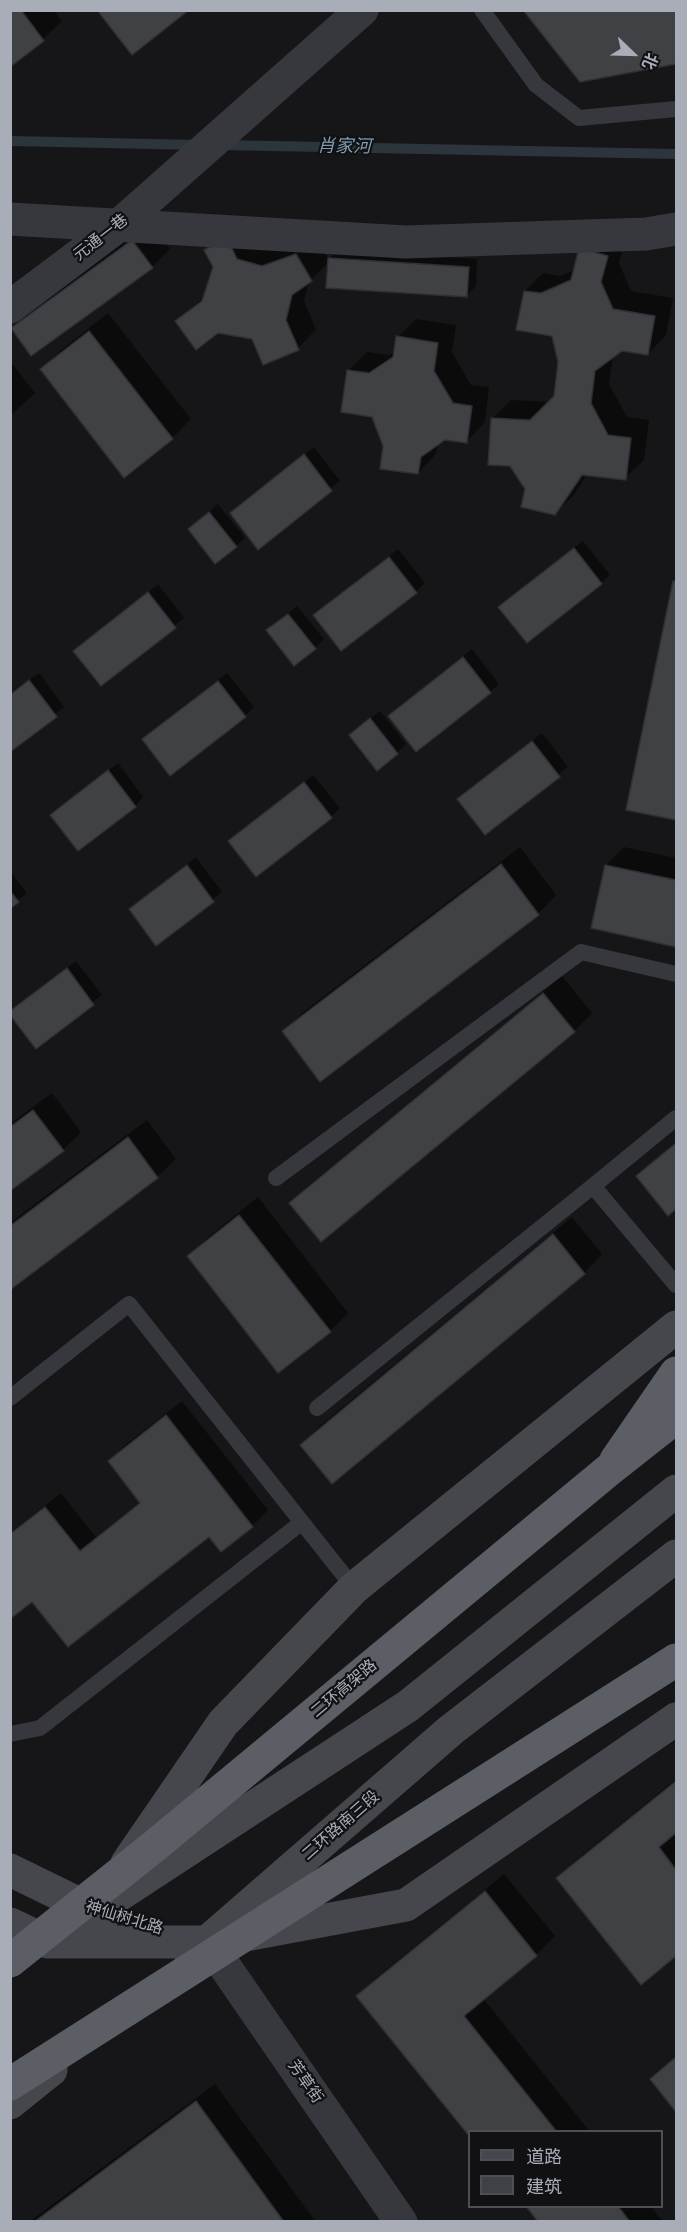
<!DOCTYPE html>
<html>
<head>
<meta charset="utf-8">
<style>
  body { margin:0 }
  #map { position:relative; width:687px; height:2232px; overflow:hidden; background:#161618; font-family:"Space Grotesk","Noto Sans SC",sans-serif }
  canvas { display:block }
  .frame { position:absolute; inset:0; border:12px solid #a8adb8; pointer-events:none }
  .legend { position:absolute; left:468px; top:2130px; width:195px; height:78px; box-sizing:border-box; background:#111113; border:2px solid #4d4f55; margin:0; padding:8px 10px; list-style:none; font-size:18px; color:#a8adb8 }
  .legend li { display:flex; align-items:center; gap:12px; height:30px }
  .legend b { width:30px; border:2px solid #4d4f55 }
  .north { position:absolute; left:603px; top:24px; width:60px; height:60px; -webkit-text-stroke:4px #111113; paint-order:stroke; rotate:113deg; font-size:16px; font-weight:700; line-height:24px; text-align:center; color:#a8adb8 }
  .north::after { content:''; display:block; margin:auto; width:21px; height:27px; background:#a8adb8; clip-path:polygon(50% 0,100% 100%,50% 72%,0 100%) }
</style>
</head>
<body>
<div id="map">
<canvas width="687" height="2232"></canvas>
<div class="frame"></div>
<ul class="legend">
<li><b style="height:8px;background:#45474d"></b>道路</li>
<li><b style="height:16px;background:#404145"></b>建筑</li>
</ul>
<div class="north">北</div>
</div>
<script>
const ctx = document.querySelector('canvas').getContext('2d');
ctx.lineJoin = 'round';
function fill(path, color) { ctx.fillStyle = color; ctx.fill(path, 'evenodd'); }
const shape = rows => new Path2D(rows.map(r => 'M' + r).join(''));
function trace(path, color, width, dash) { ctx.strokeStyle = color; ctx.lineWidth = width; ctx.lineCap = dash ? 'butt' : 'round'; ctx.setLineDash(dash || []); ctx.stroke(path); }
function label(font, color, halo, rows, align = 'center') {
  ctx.font = font + ' "Space Grotesk","Noto Sans SC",sans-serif'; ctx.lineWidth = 4.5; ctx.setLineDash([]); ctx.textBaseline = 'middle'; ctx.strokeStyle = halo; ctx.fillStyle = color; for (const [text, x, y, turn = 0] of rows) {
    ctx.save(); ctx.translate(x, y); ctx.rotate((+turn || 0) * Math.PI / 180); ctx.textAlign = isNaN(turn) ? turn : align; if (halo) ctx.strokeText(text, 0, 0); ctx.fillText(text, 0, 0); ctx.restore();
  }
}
const shadow = shape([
  [10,10,53,10,62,21,43,39,10,65],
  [524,10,676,10,676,62,581,81],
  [151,222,170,249,152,267,13,328,31,310],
  [224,232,315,236,329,259,338,250,477,259,476,286,467,295,329,262,309,282,304,301,316,330,298,348,177,321,206,295,215,267,206,250],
  [625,238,619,263,631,291,673,298,666,335,648,354,621,349,613,356,609,384,627,417,649,420,644,460,625,478,587,474,574,495,555,513,527,489,493,418,511,400,550,402,556,397,560,362,553,335,525,291,543,273,560,276,576,269,581,249],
  [108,313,191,419,172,438,124,476,42,369,60,351],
  [416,319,456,325,452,352,471,385,489,387,485,422,467,441,445,439,438,443,436,454,418,473,385,446,373,416,349,370,367,352,389,355,395,351,398,337],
  [10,361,35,393,10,416],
  [314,447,340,481,258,548,232,513],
  [218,504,245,538,236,546,190,529],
  [583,541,610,575,601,583,509,598],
  [398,549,425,583,416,592,315,615],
  [676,580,676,818,628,809],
  [158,584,184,618,101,684,75,651],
  [297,606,324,639,315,648,268,630],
  [472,649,499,684,490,692,390,716],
  [39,673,64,707,10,750,10,694],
  [227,673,254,707,245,716,153,731],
  [380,711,406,744,397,753,360,727],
  [542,733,568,767,485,833,468,791],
  [118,763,143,797,135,806,52,815],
  [313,775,340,808,331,817,230,841],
  [520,847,556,895,538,914,284,1031,302,1013],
  [624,847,676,858,676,945,593,927,606,865],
  [196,857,222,892,157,944,131,909],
  [10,871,27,893,10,907],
  [76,961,102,995,36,1047,19,1004],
  [562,976,592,1013,574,1031,291,1203,309,1185],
  [52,1093,81,1132,63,1150,10,1189,10,1124],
  [147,1120,176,1159,157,1177,10,1288,10,1223],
  [676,1142,676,1207,669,1214,638,1177],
  [258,1197,348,1313,330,1331,189,1256,207,1238],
  [572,1217,602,1254,584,1273,332,1481,302,1445,320,1426],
  [182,1401,268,1510,252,1526,221,1550,209,1535,32,1600,10,1617,10,1533,61,1493,96,1537,141,1501,110,1461,125,1445],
  [676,1779,676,1954,641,1982,558,1878,576,1860],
  [504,1874,555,1936,536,1955,483,1998,590,2132,470,2132,358,1996,376,1978],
  [676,2056,676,2109,652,2079],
  [215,2084,316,2222,29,2222],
  [528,2206,651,2206,663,2222,540,2222]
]);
const stream = shape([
  [10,141,199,145],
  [221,145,676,154]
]);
const building = shape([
  [10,10,21,10,44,41,10,67,10,10],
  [97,10,189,10,132,55,97,10],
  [523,10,676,10,676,64,580,82,523,10],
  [227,238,237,259,262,266,296,254,312,281,292,295,286,320,299,350,263,365,252,339,218,333,196,350,175,321,202,301,213,267,204,250,227,238],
  [132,240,153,268,31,356,11,328,132,240],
  [579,248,608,256,601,282,613,309,655,316,648,355,622,351,595,371,591,403,608,435,631,438,626,480,582,475,555,515,521,507,525,489,510,466,488,465,491,418,530,420,554,396,558,362,552,336,516,330,524,291,541,293,571,280,579,248],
  [328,258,469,267,467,297,326,288,328,258],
  [89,331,173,439,124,478,40,369,89,331],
  [396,336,438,343,434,371,453,403,472,406,467,443,445,440,421,457,418,474,380,469,383,446,372,417,341,412,347,370,369,373,393,357,396,336],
  [304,454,332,491,258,550,230,513,304,454],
  [209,512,237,547,215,564,188,529,209,512],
  [574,548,602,584,527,643,498,607,574,548],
  [389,557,417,593,341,651,313,615,389,557],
  [673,581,676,581,676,820,626,810,673,581],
  [148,592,176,628,101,686,73,651,148,592],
  [288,614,316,649,294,666,266,630,288,614],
  [463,657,491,693,416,752,388,716,463,657],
  [29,680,57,717,10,752,10,695,29,680],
  [218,681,246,717,170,776,142,739,218,681],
  [370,718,398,754,377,771,349,735,370,718],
  [532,741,560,777,485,835,457,799,532,741],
  [108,770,136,807,78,851,50,815,108,770],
  [304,782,332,818,256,877,228,841,304,782],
  [501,864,539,915,320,1082,282,1031,501,864],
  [187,865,214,902,156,946,129,909,187,865],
  [605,865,676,880,676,947,591,928,605,865],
  [10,891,19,902,10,909,10,891],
  [67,968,94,1005,36,1049,10,1015,10,1011,67,968],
  [543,993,575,1032,321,1242,289,1203,543,993],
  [33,1110,64,1151,10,1191,10,1127,33,1110],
  [128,1137,158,1178,10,1290,10,1226,128,1137],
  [676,1143,676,1209,668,1216,636,1176,676,1143],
  [239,1215,331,1332,278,1373,187,1256,239,1215],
  [553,1234,585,1274,332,1484,300,1445,553,1234],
  [166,1415,253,1527,221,1552,209,1537,68,1647,32,1602,10,1619,10,1534,45,1507,80,1551,140,1503,108,1461,166,1415],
  [676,1781,676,1833,659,1847,676,1870,676,1956,641,1985,556,1878,676,1781],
  [485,1891,537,1956,464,2016,557,2132,470,2132,470,2137,356,1996,485,1891],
  [676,2057,676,2112,650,2079,676,2057],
  [196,2101,284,2222,34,2222,196,2101],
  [526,2206,618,2206,630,2222,538,2222,526,2206]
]);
const service = shape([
  [482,10,536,85,579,118,676,109],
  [676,1118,593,1186,676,1285],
  [276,1178,581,952,676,974],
  [10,1398,129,1304,354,1588],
  [317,1408,593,1186],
  [10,1734,40,1728,301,1523]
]);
const minor = shape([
  [10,219,406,242,646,234,676,229],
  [10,307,118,226,362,10]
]);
const tertiary = shape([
  [208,1942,401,2222]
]);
const secondary = shape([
  [127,1863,223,1723,354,1588,676,1327],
  [10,1870,94,1911,105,1914],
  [84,1918,408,1706,676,1491],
  [10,1924,48,1942,208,1942,406,1905,676,1719],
  [191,1956,451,1730,676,1556],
  [10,2103,51,2070]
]);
const trunk = shape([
  [616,1460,676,1373]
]);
const trunkBridge = shape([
  [10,1961,152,1848,610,1469,676,1417],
  [10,2084,676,1660]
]);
const streetNames = [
  ["元通一巷",101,238,-38],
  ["二环高架路",344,1689,-40],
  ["二环路南三段",341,1826,-41],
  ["神仙树北路",124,1918,17],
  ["芳草街",305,2082,55]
];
const waterNames = [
  ["肖家河",344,147,1]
];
fill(shadow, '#0007');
trace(stream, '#2c353c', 10);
fill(building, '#404145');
trace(building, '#303034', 1.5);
trace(service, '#37383d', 16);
trace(minor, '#37383d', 33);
trace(tertiary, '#37383d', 33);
trace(secondary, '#45474d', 33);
trace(trunk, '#5b5e65', 33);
trace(trunkBridge, '#5b5e65', 33);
label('16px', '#a8adb8', '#111113', streetNames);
label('italic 18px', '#7f9bb3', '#111113', waterNames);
</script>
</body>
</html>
